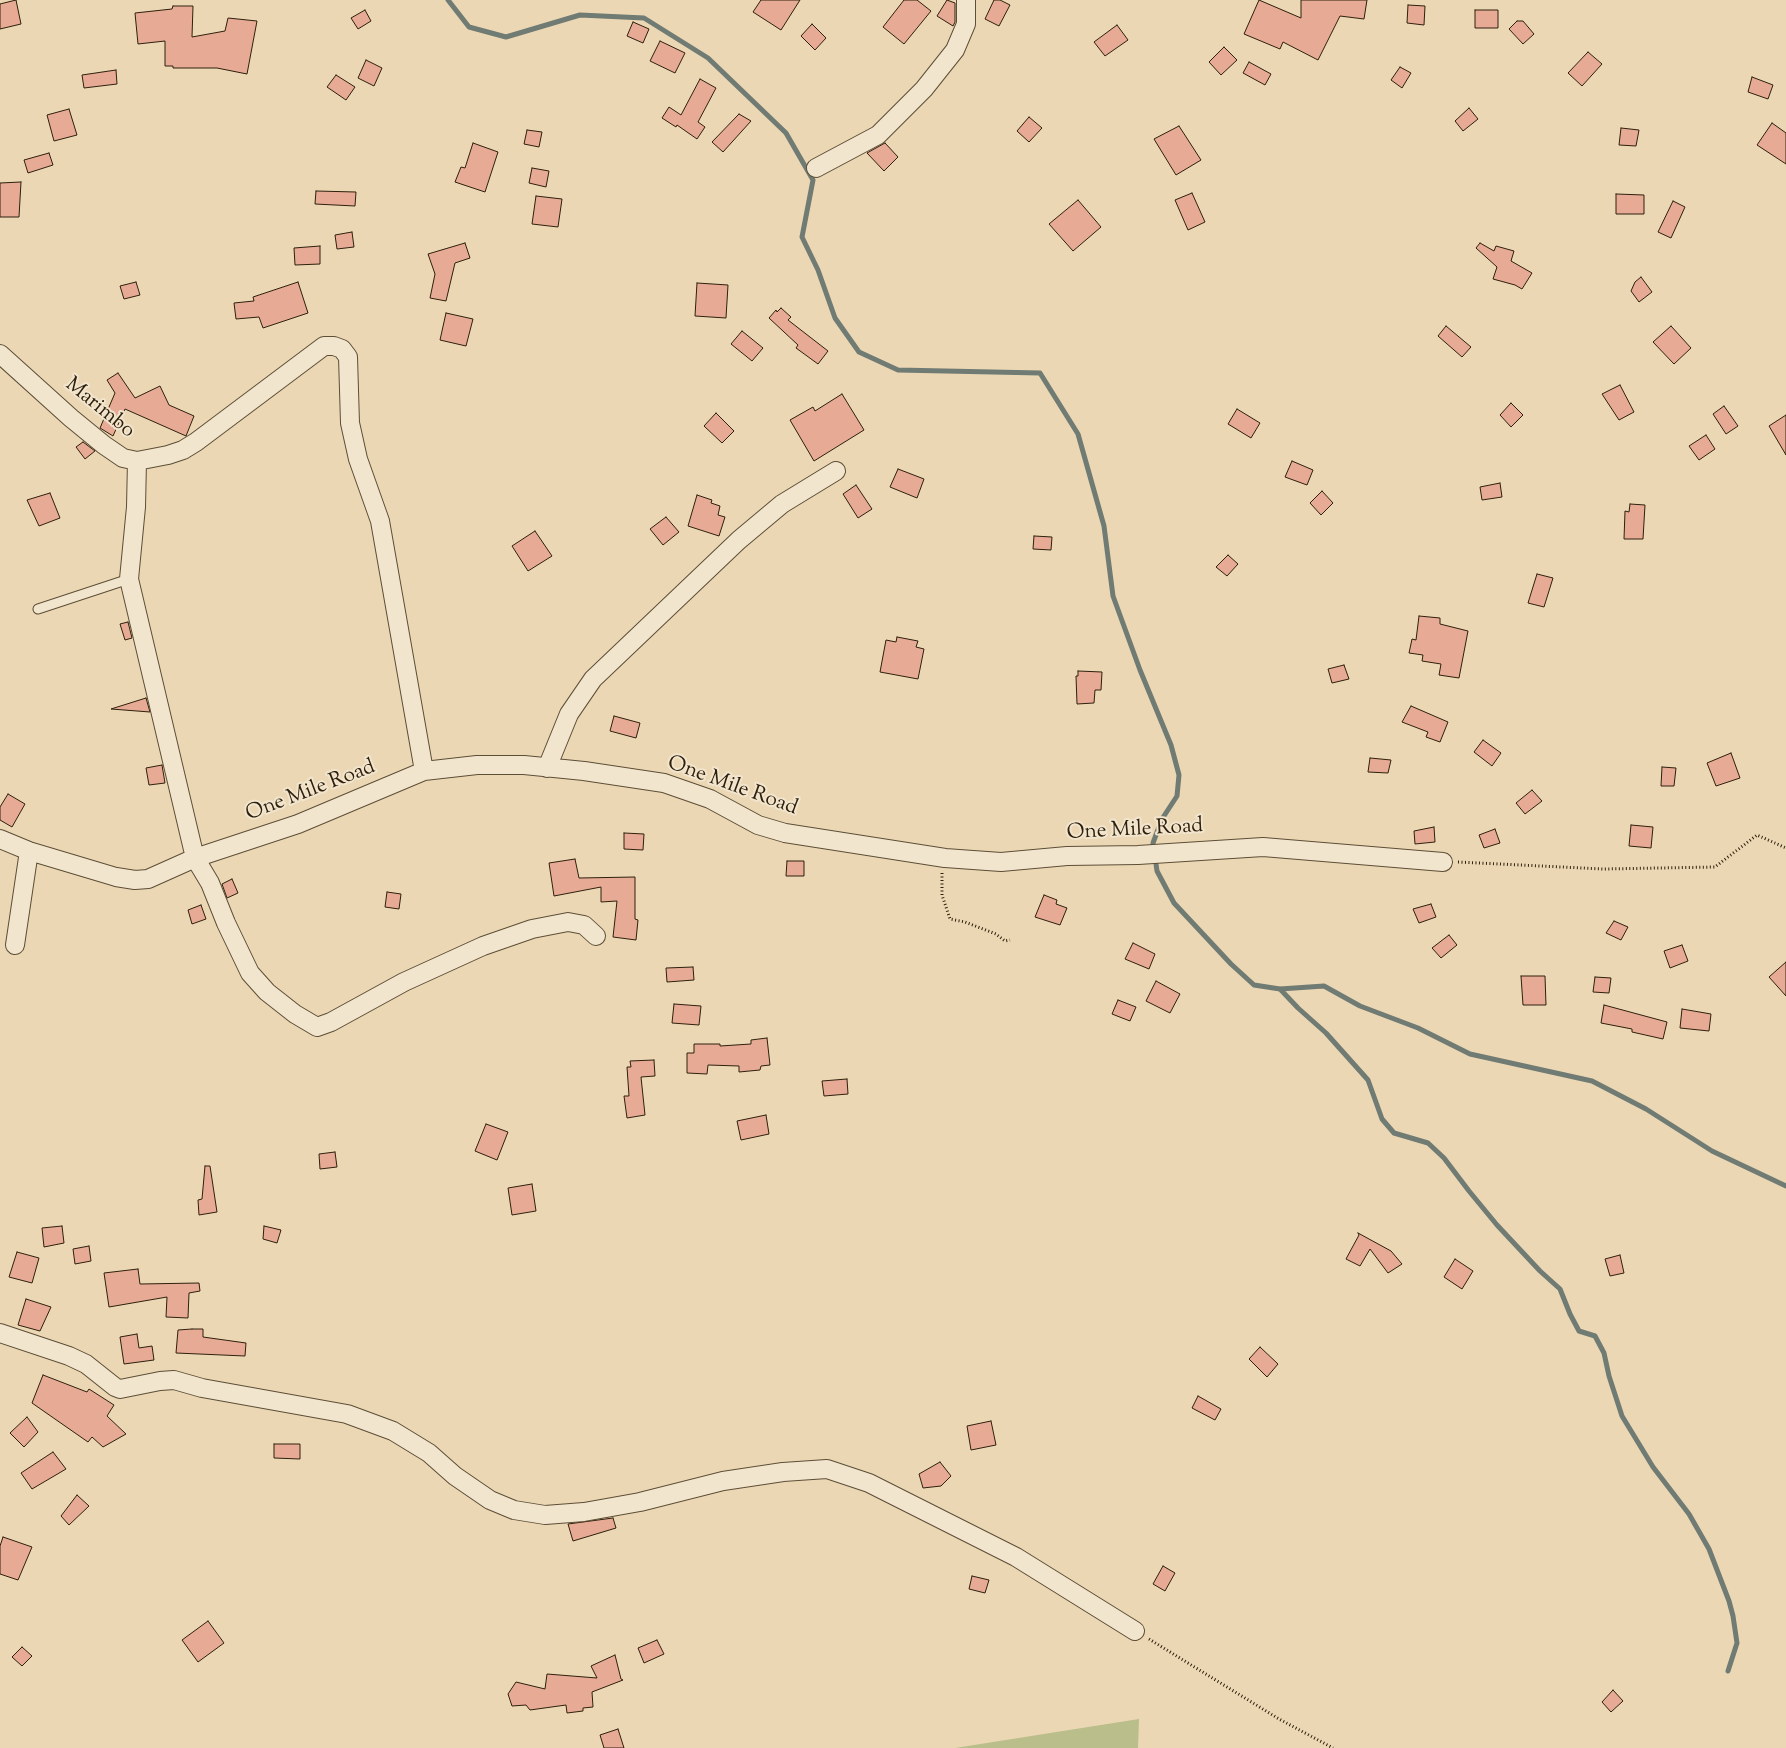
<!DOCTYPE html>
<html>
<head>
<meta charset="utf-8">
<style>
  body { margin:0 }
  canvas { display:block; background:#ebd7b4 }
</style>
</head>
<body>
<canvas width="1786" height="1748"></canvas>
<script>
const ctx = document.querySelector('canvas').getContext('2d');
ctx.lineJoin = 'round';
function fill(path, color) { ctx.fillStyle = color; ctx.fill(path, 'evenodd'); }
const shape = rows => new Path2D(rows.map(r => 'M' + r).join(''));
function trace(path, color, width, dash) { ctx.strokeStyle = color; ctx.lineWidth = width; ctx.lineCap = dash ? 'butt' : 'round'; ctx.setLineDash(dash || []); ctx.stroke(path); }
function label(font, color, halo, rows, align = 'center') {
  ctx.font = font + ' "Sorts Mill Goudy",serif'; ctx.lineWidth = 4; ctx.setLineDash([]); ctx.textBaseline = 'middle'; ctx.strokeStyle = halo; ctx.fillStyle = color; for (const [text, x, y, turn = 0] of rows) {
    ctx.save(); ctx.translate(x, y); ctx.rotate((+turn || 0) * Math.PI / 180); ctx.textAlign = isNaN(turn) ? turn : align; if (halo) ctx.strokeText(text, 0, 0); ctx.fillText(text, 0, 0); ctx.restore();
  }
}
const green = shape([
  [1139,1719,1138,1748,955,1748]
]);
const stream = shape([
  [448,0,469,27,506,37,580,15,644,18,708,58,786,133,813,180,802,237,818,270,835,318,859,352,898,370,1040,373,1078,434,1104,526,1113,596,1140,670,1171,745,1179,775,1177,796,1162,819,1153,843,1157,871,1174,903,1231,964,1254,985,1280,989,1324,986,1360,1006,1418,1028,1470,1054,1592,1081,1646,1109,1712,1151,1786,1186],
  [1280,989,1298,1008,1326,1033,1368,1080,1382,1119,1394,1133,1428,1143,1444,1158,1469,1191,1497,1225,1540,1271,1560,1289,1570,1314,1579,1331,1595,1336,1604,1353,1609,1376,1622,1416,1653,1467,1689,1514,1709,1549,1729,1601,1733,1616,1737,1643,1728,1671]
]);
const building = shape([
  [16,0,21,24,0,29,0,4,16,0],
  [761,0,800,0,781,30,753,12,761,0],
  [904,0,917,0,931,11,904,44,883,27,904,0],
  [947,0,955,3,955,22,953,26,937,16,947,0],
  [994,0,1000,0,1010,5,999,26,985,19,994,0],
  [1259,0,1301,18,1301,0,1367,0,1364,19,1340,16,1318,60,1283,42,1280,49,1244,34,1259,0],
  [1408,5,1425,6,1424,25,1407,23,1408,5],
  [173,6,193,6,192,37,225,31,228,18,257,21,247,74,217,68,173,68,173,66,165,66,165,41,138,44,135,13,172,9,173,6],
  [365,10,371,21,358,29,351,18,365,10],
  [1475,10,1498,10,1498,28,1475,28,1475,10],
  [1517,21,1523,21,1534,34,1523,44,1509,29,1517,21],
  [633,22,649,29,643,43,627,36,633,22],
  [812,24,826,38,815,50,801,36,812,24],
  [1117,25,1128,40,1105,56,1094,42,1117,25],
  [660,41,685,53,675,73,650,61,660,41],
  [1224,47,1237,60,1221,75,1209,62,1224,47],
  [1588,52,1602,64,1582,86,1568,73,1588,52],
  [366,60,382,68,374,86,358,78,366,60],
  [1249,62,1271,74,1265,85,1243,73,1249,62],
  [1400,67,1411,73,1402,88,1391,80,1400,67],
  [116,70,117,84,84,88,82,75,116,70],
  [336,75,355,87,346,100,327,87,336,75],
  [1752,77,1773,85,1768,99,1748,92,1752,77],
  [700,79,716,88,698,122,705,127,697,139,677,125,676,127,662,118,669,107,681,115,700,79],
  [1469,108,1478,119,1463,131,1455,121,1469,108],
  [69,109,77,135,54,141,47,115,69,109],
  [739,114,751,121,723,152,712,142,739,114],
  [1029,117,1042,128,1029,142,1017,131,1029,117],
  [1772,123,1786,133,1786,164,1757,145,1772,123],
  [1179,126,1201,160,1176,175,1154,139,1179,126],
  [1621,128,1639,130,1636,146,1619,145,1621,128],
  [527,130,542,132,539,147,524,144,527,130],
  [473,143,498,152,485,192,455,182,461,167,465,168,473,143],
  [885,143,898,157,884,171,867,153,885,143],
  [49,153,53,165,28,173,24,160,49,153],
  [532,168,549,171,546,187,529,183,532,168],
  [21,182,19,217,0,217,0,183,21,182],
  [316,191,356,192,355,206,315,204,316,191],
  [1192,193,1205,222,1188,230,1175,200,1192,193],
  [1616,194,1644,195,1644,214,1616,214,1616,194],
  [536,196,562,199,558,227,532,224,536,196],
  [1078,200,1101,227,1073,251,1049,224,1078,200],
  [1673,201,1685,207,1671,238,1658,232,1673,201],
  [352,232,354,247,337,249,335,235,352,232],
  [465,243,470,258,455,263,446,301,430,298,435,274,428,254,465,243],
  [1480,243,1494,251,1496,246,1514,251,1511,261,1532,273,1522,289,1515,285,1493,279,1497,267,1476,248,1480,243],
  [320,246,320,264,295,265,294,248,320,246],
  [1641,277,1652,292,1639,302,1631,291,1635,282,1641,277],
  [136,282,140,295,124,299,120,286,136,282],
  [298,282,308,313,263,328,259,317,236,319,234,303,254,301,253,297,298,282],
  [697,283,728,285,726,318,695,316,697,283],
  [781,308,791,317,788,320,828,351,818,364,796,348,798,345,769,318,776,310,777,312,781,308],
  [446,313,473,319,466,346,440,340,446,313],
  [1446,326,1471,347,1462,357,1438,336,1446,326],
  [1671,326,1691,348,1674,364,1653,342,1671,326],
  [742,331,763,348,752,361,731,344,742,331],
  [118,373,135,398,160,386,169,405,194,416,186,436,125,409,113,436,100,428,115,393,107,380,118,373],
  [1620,385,1634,412,1619,420,1602,394,1620,385],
  [842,394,864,430,814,461,790,420,813,407,815,411,842,394],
  [1511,403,1523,415,1511,427,1500,415,1511,403],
  [1724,406,1738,426,1726,434,1713,414,1724,406],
  [1237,409,1260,423,1251,438,1228,424,1237,409],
  [716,413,734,431,722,443,704,426,716,413],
  [1786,415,1786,455,1769,426,1786,415],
  [1706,435,1715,449,1699,460,1689,446,1706,435],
  [83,442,95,451,85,459,76,447,83,442],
  [1292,461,1313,470,1307,485,1285,477,1292,461],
  [898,469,924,479,917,498,890,487,898,469],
  [1500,483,1502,497,1482,500,1480,487,1500,483],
  [856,485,872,509,858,518,843,494,856,485],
  [1322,491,1333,503,1321,515,1310,503,1322,491],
  [50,493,60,518,39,526,27,500,50,493],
  [697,495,712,500,711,503,720,506,718,515,725,517,719,536,688,526,697,495],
  [1630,504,1645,505,1643,539,1624,539,1625,511,1629,512,1630,504],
  [666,517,679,532,663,545,650,529,666,517],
  [535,531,552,556,528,571,512,546,535,531],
  [1034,536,1052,537,1051,550,1033,549,1034,536],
  [1228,555,1238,564,1227,576,1216,567,1228,555],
  [1537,574,1553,578,1544,607,1528,603,1537,574],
  [1419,616,1440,618,1440,624,1468,631,1459,678,1439,675,1441,664,1422,661,1423,655,1409,653,1412,639,1416,640,1419,616],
  [128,622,132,638,125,640,120,624,128,622],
  [897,637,918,641,916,647,924,649,918,679,880,672,886,640,896,642,897,637],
  [1344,665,1349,679,1332,683,1328,669,1344,665],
  [1078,671,1102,672,1101,690,1095,690,1094,703,1077,704,1076,676,1078,676,1078,671],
  [146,698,150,712,111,709,146,698],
  [1411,706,1448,722,1440,742,1426,737,1428,732,1402,722,1411,706],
  [614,716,640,723,636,738,610,731,614,716],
  [1483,740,1501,753,1492,766,1474,752,1483,740],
  [1731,753,1740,778,1716,786,1707,763,1731,753],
  [1370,758,1391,760,1388,773,1368,772,1370,758],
  [162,765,165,783,149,785,146,768,162,765],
  [1662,767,1676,768,1674,786,1661,786,1662,767],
  [1532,790,1542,801,1525,814,1516,803,1532,790],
  [8,794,25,804,12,827,0,820,0,807,8,794],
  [1631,825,1653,827,1651,848,1629,846,1631,825],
  [1434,827,1435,842,1415,844,1414,831,1434,827],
  [1495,829,1500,843,1484,848,1479,835,1495,829],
  [624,833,644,834,643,850,624,849,624,833],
  [575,859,579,878,635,877,635,919,638,920,636,940,613,937,617,901,601,902,601,887,554,896,549,863,575,859],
  [787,861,804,861,804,876,786,876,787,861],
  [232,879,238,893,227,898,222,884,232,879],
  [387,892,401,894,399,909,385,907,387,892],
  [1044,895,1057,900,1056,904,1067,908,1060,925,1035,917,1044,895],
  [1431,904,1436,917,1419,923,1413,909,1431,904],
  [201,905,206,919,192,924,188,910,201,905],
  [1614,921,1628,927,1621,940,1606,933,1614,921],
  [1449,935,1457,945,1441,958,1432,948,1449,935],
  [1133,943,1155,954,1149,969,1125,959,1133,943],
  [1682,945,1688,961,1670,968,1664,951,1682,945],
  [1786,962,1786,996,1769,977,1786,962],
  [693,967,694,980,667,982,666,968,693,967],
  [1521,976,1545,976,1546,1005,1523,1005,1521,976],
  [1595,977,1611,978,1609,993,1593,992,1595,977],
  [1156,981,1180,994,1170,1013,1146,1001,1156,981],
  [1118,1000,1136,1007,1130,1021,1112,1014,1118,1000],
  [674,1004,701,1006,699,1025,672,1023,674,1004],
  [1604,1005,1667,1022,1663,1039,1632,1032,1632,1029,1601,1023,1604,1005],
  [1682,1009,1711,1014,1709,1031,1680,1028,1682,1009],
  [767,1038,770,1065,761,1066,760,1070,739,1072,739,1066,708,1065,707,1074,687,1073,687,1053,694,1053,694,1044,720,1044,720,1046,751,1044,751,1040,767,1038],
  [654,1060,655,1076,641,1077,645,1115,627,1118,624,1096,629,1096,627,1067,631,1067,630,1061,654,1060],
  [847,1079,848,1094,824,1096,822,1081,847,1079],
  [766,1115,769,1134,741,1140,737,1121,766,1115],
  [486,1124,508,1132,497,1160,475,1151,486,1124],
  [335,1152,337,1167,320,1169,319,1154,335,1152],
  [205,1166,210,1166,217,1212,199,1215,198,1200,202,1199,205,1166],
  [532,1184,536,1211,512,1215,508,1188,532,1184],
  [62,1226,64,1243,44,1247,42,1228,62,1226],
  [264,1226,281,1230,277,1243,263,1239,264,1226],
  [1358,1233,1391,1251,1402,1264,1388,1273,1370,1249,1360,1266,1346,1259,1359,1235,1358,1233],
  [89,1246,91,1261,75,1264,73,1249,89,1246],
  [17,1252,39,1258,32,1283,9,1277,17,1252],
  [1620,1255,1624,1273,1610,1276,1605,1259,1620,1255],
  [1455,1259,1473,1271,1462,1289,1444,1277,1455,1259],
  [138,1269,140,1284,199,1283,200,1291,189,1293,188,1318,166,1317,167,1297,109,1307,104,1273,138,1269],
  [26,1299,51,1307,40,1331,18,1325,26,1299],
  [192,1329,203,1329,203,1337,246,1343,245,1356,176,1353,178,1330,192,1329],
  [137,1334,139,1348,152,1346,154,1360,124,1364,120,1337,137,1334],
  [1260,1347,1278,1364,1267,1377,1249,1359,1260,1347],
  [43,1375,87,1392,89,1389,114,1405,107,1416,126,1434,103,1447,92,1437,88,1442,32,1403,43,1375],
  [1198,1396,1221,1409,1215,1420,1192,1408,1198,1396],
  [27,1417,38,1432,24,1447,10,1433,27,1417],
  [991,1421,996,1445,971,1450,967,1426,991,1421],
  [274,1444,300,1444,300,1459,274,1458,274,1444],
  [53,1452,66,1469,32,1489,21,1473,53,1452],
  [940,1462,951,1476,941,1486,923,1488,919,1474,940,1462],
  [77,1495,89,1506,69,1525,61,1516,77,1495],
  [613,1518,616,1528,573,1541,568,1524,613,1518],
  [3,1537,32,1547,18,1580,0,1574,0,1546,3,1537],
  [1163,1566,1175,1573,1165,1591,1153,1584,1163,1566],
  [972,1576,989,1580,985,1593,969,1589,972,1576],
  [208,1621,224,1643,198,1662,182,1640,208,1621],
  [657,1640,664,1654,644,1663,638,1648,657,1640],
  [22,1647,32,1656,22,1666,12,1657,22,1647],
  [615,1655,621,1679,623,1680,592,1692,593,1707,583,1708,583,1711,567,1713,566,1705,530,1710,526,1705,512,1706,508,1694,516,1682,545,1689,547,1674,597,1678,591,1666,615,1655],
  [1613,1690,1623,1701,1611,1712,1602,1702,1613,1690],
  [618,1729,624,1748,604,1748,600,1735,618,1729]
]);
const path = shape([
  [1458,862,1603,869,1715,867,1757,835,1786,848],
  [942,873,942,895,950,919,965,922,996,934,1005,941,1010,940],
  [1149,1639,1279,1719,1333,1748]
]);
const service = shape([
  [38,609,129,579]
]);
const minor = shape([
  [816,168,878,135,924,89,955,50,966,24,966,0],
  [0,354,71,418,104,445,123,458,137,461,168,455,183,450,196,442,324,346,334,346,342,349,348,357,350,423,358,459,380,521,424,771],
  [137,461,136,507,129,579,195,858,210,883,226,923,250,973,267,992,295,1014,317,1027,331,1022,404,982,483,946,532,929,568,922,584,925,596,936],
  [547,768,569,714,593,679,739,540,782,504,836,471],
  [0,839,29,851,116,877,135,880,148,879,195,858,298,824,424,771,477,765,524,765,584,771,664,783,710,799,758,825,785,833,945,858,1001,862,1067,856,1138,855,1263,847,1443,862],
  [15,945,29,851],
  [0,1333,69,1356,86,1364,115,1387,120,1389,160,1381,174,1380,202,1388,347,1414,393,1431,429,1453,455,1476,490,1500,514,1510,545,1515,584,1512,640,1502,723,1481,783,1472,827,1469,869,1483,1016,1557,1135,1631]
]);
const streetNames = [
  ["Marimbo",99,409,39],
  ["One Mile Road",732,787,20],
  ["One Mile Road",311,792,-21],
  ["One Mile Road",1135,831,-3]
];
fill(green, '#babe8b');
trace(stream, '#707b73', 5);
fill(building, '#e6aa95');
trace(building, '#2e200c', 1);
trace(service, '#5d4e36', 11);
trace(minor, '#5d4e36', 20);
trace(path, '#2e200c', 3, [1, 2.5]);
trace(service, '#f2e5ce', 9);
trace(minor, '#f2e5ce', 18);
label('21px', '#2e200c', '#f2e5ce', streetNames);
</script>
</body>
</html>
